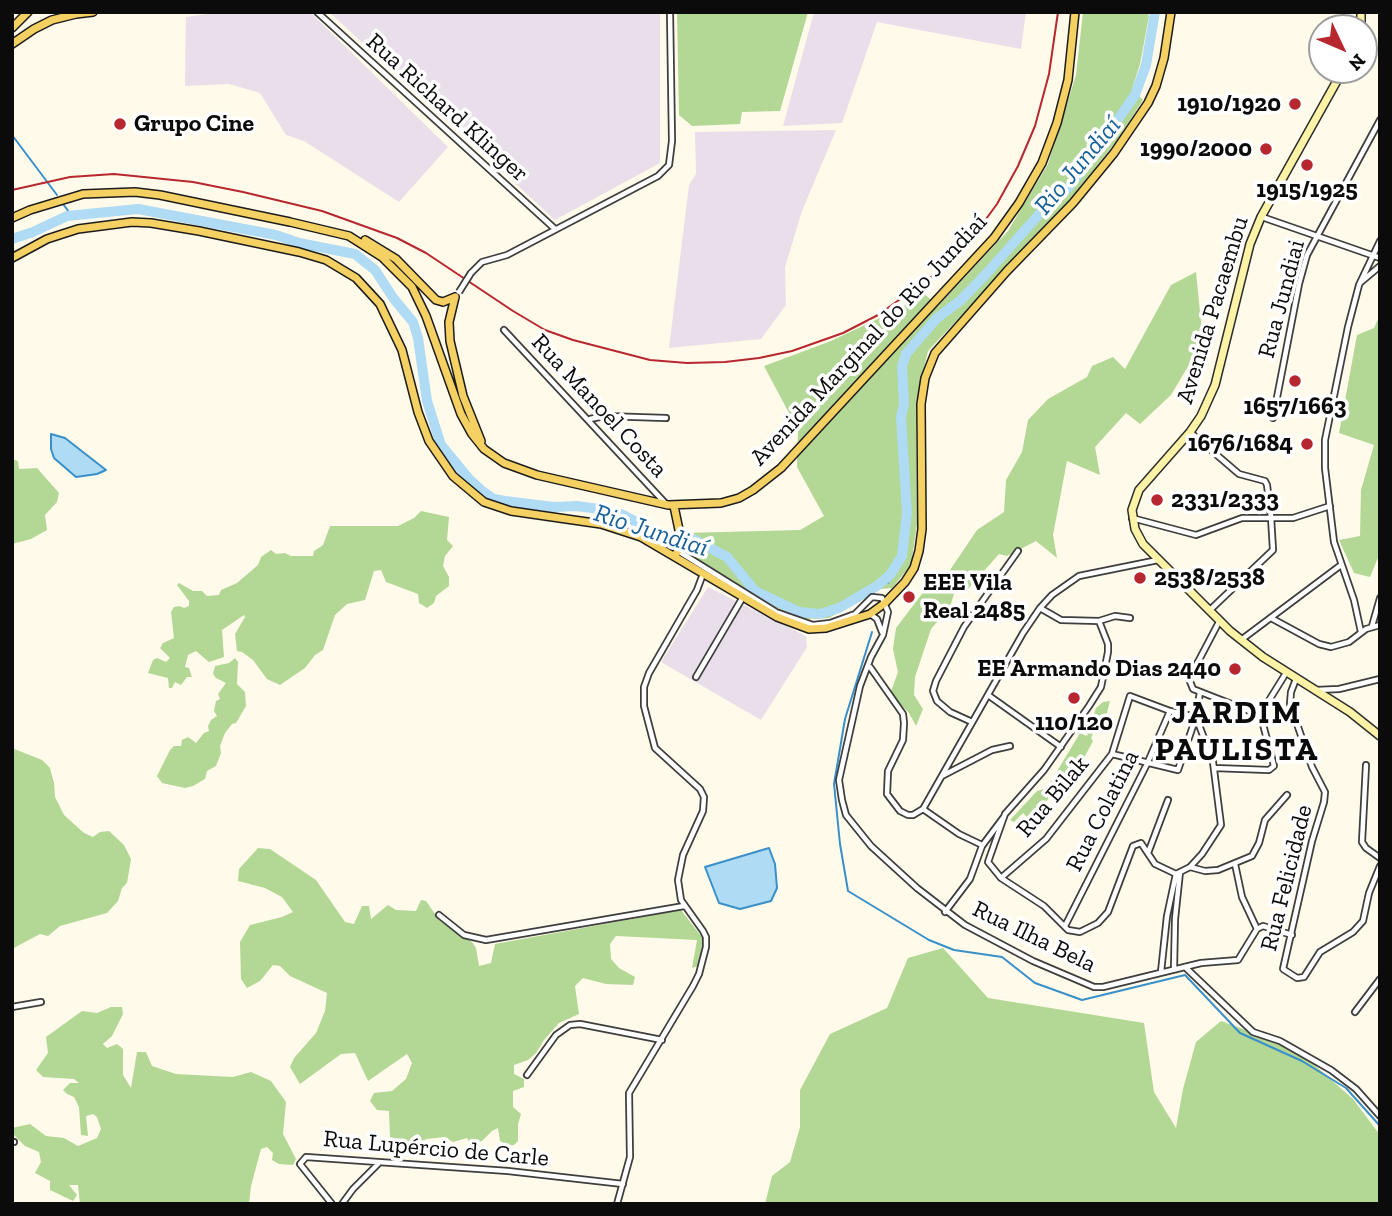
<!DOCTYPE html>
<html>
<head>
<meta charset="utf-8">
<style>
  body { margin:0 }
  #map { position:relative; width:1392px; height:1216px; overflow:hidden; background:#fffaea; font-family:"Zilla Slab",serif }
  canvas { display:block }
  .frame { position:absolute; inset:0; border:14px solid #0b0b0b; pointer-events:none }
  .north { position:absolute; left:1308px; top:14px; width:70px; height:70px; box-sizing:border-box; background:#fff; border:2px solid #9d9d9d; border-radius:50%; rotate:134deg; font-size:19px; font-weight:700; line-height:28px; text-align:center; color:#0b0b0b }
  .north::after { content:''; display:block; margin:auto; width:24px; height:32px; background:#b7272f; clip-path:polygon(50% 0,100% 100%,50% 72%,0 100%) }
</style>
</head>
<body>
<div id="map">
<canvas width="1392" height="1216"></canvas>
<div class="frame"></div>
<div class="north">N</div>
</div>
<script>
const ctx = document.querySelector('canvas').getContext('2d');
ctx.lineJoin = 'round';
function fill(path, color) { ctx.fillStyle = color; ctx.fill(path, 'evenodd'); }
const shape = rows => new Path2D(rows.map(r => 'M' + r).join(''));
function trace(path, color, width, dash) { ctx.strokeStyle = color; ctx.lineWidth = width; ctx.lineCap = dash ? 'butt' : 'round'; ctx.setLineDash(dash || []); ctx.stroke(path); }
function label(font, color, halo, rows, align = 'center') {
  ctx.font = font + ' "Zilla Slab",serif'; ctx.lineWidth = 7; ctx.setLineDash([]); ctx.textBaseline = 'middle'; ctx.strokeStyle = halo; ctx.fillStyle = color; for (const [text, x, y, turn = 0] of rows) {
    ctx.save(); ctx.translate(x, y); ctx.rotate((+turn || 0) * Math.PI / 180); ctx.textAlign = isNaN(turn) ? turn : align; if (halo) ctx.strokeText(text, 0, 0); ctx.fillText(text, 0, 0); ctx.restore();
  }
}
const industrial = shape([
  [222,12,310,12,448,147,399,202,304,141,286,135,260,93,229,84,185,86,186,17],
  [329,12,660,12,660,163,555,220],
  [814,12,1026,12,1021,49,877,22,842,123,783,126],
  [836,130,802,211,785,267,786,305,761,339,669,348,689,185,696,174,695,132],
  [708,587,806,636,807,647,761,720,661,662]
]);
const forest = shape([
  [677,12,808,12,780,111,742,112,740,124,692,126,679,115],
  [1083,12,1147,12,1149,16,1140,64,1132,89,1143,100,1118,139,1068,202,928,351,916,403,917,524,911,565,892,588,880,589,829,618,807,619,769,605,687,553,683,548,684,533,800,530,824,516,797,467,798,430,764,366,831,341,903,307,920,290,938,306,1008,231,1048,164,1076,75],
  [1196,272,1203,341,1171,395,1140,424,1126,413,1095,447,1100,475,1067,461,1053,535,1057,558,1036,541,1007,556,999,554,967,590,956,587,950,607,931,629,915,677,914,695,923,709,916,726,909,713,890,694,898,672,893,649,896,628,928,586,948,573,977,530,1004,512,1006,480,1022,452,1028,420,1048,399,1087,377,1092,366,1113,357,1125,369,1171,285],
  [1380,315,1380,553,1370,577,1354,573,1339,540,1360,536,1361,490,1374,445,1339,433,1357,335,1374,328],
  [12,459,18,461,19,469,37,468,59,493,57,502,45,515,47,530,31,539,12,544],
  [421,511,449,517,447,540,453,546,445,556,443,566,449,577,449,586,436,596,434,603,427,608,419,603,418,594,386,582,381,570,374,571,365,600,347,604,335,615,323,650,315,655,305,668,280,685,267,679,253,660,242,652,237,651,235,634,245,617,244,615,222,630,224,657,209,662,196,651,188,655,185,667,189,668,192,677,187,677,181,685,175,682,172,688,169,688,168,678,148,673,153,660,157,658,166,662,170,658,160,648,163,643,174,638,171,612,174,607,179,606,184,608,189,606,189,601,177,585,179,583,193,591,202,591,207,596,219,595,221,590,237,583,258,565,261,557,271,550,276,554,285,553,291,556,313,556,314,551,323,545,330,526,398,526,414,518],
  [235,658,238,662,237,684,245,692,246,706,236,723,232,724,225,733,220,746,221,753,216,766,207,771,205,779,193,786,185,788,162,783,157,776,170,750,174,746,181,746,182,740,188,737,196,743,204,733,209,731,208,726,211,720,217,716,214,711,216,701,220,699,218,694,226,683,216,678,213,674,215,666,229,663],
  [1110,701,1106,717,1102,719,1098,730,1095,729,1091,738,1093,741,1084,758,1081,757,1066,777,1062,776,1039,814,1033,810,1027,817,1023,813,1014,822,1010,820,1037,791,1047,788,1080,733,1087,736,1096,708,1103,702],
  [12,748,42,760,50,768,54,783,55,797,64,815,84,833,93,837,100,832,109,831,124,845,131,859,127,883,122,888,118,901,107,913,60,926,48,936,40,934,12,949],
  [258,848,270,849,316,880,345,922,354,924,362,906,369,906,371,919,388,905,396,910,416,911,421,900,426,901,440,921,472,942,476,948,479,966,491,963,495,944,681,910,704,940,700,958,698,966,692,968,697,940,616,936,610,944,611,959,619,968,635,977,633,985,606,984,583,978,575,986,579,1014,559,1023,544,1040,536,1053,528,1060,514,1065,514,1074,524,1079,524,1087,513,1091,513,1107,521,1114,518,1124,518,1141,514,1145,507,1146,500,1141,498,1128,492,1131,482,1141,471,1145,467,1138,453,1142,444,1137,427,1139,408,1146,390,1137,389,1111,377,1110,370,1101,374,1093,392,1091,406,1079,412,1063,407,1054,368,1081,355,1053,341,1054,300,1084,290,1067,294,1058,316,1033,325,1011,327,993,290,976,280,966,273,965,260,981,247,988,241,979,240,942,250,925,282,917,293,912,282,897,265,888,238,881,239,869],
  [943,948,988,998,1144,1023,1154,1092,1176,1128,1183,1089,1196,1042,1221,1021,1265,1037,1302,1054,1353,1099,1380,1135,1380,1204,765,1204,772,1176,790,1162,800,1127,800,1090,830,1034,887,1008,908,958],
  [111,1007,122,1007,123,1014,112,1036,103,1044,107,1048,117,1044,123,1049,123,1075,131,1088,137,1052,146,1052,152,1066,176,1074,233,1077,251,1072,271,1081,286,1102,283,1134,296,1159,293,1165,279,1164,272,1160,273,1153,267,1147,261,1149,251,1186,249,1204,80,1204,78,1185,69,1185,77,1195,73,1201,50,1190,50,1181,35,1173,41,1162,39,1152,25,1146,12,1133,12,1128,30,1124,46,1136,64,1138,78,1146,97,1138,101,1129,97,1117,93,1114,86,1116,88,1136,81,1135,79,1107,74,1097,67,1094,63,1090,70,1083,79,1083,74,1079,43,1077,36,1070,48,1053,46,1037,82,1011,97,1013]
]);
const water = shape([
  [51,434,65,438,106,470,97,474,76,477,54,458,51,449,51,434],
  [769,848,775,864,777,888,771,901,740,909,719,903,705,867,769,848]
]);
const stream = shape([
  [12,135,57,195],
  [63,204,72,216],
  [888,583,890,575],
  [872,632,845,719,834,784,840,844,848,891,929,940,954,950,1002,957,1035,983,1082,1000,1185,975,1240,1033,1302,1061,1346,1088,1380,1126]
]);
const river = shape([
  [12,239,33,232,67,216,138,209,276,235,299,243,355,254,375,270,394,299,413,322,418,338,427,401,441,445,469,479,481,490,494,499,505,501,554,507,577,506,606,510,621,514,663,536,693,539,727,557,755,591,799,612,820,614,839,608,877,586,890,575,902,556,907,513,901,417,904,404,902,366,906,354,936,319,961,300,986,274,1042,211,1068,188,1086,165,1135,95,1146,65,1155,12]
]);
const street = shape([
  [317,12,555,229],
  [1262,217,1380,258],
  [471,273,482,262,507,255,658,176,669,165,672,141,670,12],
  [1361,282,1380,266],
  [504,330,667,505],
  [1273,418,1299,284,1307,255,1380,120],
  [590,419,604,416,666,418],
  [1190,432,1239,474,1265,481,1267,485,1271,517,1273,550,1210,610],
  [1132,518,1196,535,1242,518,1293,518,1330,506],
  [678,551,776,612,813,625,830,623,855,614,872,597,882,598,888,612,883,635,871,657,860,686,839,780,842,800,846,815,871,846,917,888,965,925,1033,961,1094,987,1103,987,1201,963,1238,960,1257,929,1263,926,1292,935],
  [870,614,877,619,882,632],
  [1271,618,1319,644,1331,647,1349,642,1366,629,1380,625],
  [1220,620,1189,679,1193,689,1257,714,1263,710,1286,673],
  [1099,621,1115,616,1130,618],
  [1372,626,1380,598],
  [1361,632,1354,600,1334,542,1325,468,1325,440,1348,327,1359,285,1380,241],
  [1241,640,1341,565],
  [870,667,903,714,904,723,903,740,888,771,887,794,900,811,908,815,913,815,923,809,1023,633,1040,608,1052,595,1079,576,1158,560],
  [696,677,743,597],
  [1296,679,1291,692,1290,704,1312,767,1325,792,1324,802,1312,841,1283,969,1297,978,1304,977,1320,952,1353,932,1363,921,1369,893,1380,866],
  [1316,690,1339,689,1380,679],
  [988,695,1061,747],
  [972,722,950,712,937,701,933,691,936,681,964,627,1018,551],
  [1112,754,1178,770,1196,717,1200,692],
  [1366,765,1362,842,1366,848,1380,858],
  [1214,768,1269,770,1274,766,1260,713],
  [942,776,992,750,1010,746],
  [923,809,959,834,982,845],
  [1148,853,1168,800],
  [1235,864,1242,897,1257,929],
  [1190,867,1205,871,1218,870,1252,856,1259,843,1265,820,1287,795],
  [1001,878,1046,839,1112,754,1130,696,1170,711,1196,717,1213,762,1221,825,1202,854,1190,867,1176,874,1155,864,1141,843,1133,846,1108,912,1098,923,1080,932,1068,930,1044,906,1001,878,988,862,1005,814,1044,770,1089,706,1101,687,1108,652,1108,644,1099,621,1061,620,1040,608],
  [945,912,970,879,982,846,1003,818],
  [439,915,464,935,486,940,684,906],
  [1065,926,1147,764,1170,711],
  [1185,967,1253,1032,1280,1041,1331,1070,1356,1089,1380,1116],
  [1174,969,1175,919,1180,872],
  [1161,972,1167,916,1176,874],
  [12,1007,41,1002],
  [1355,1012,1380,979],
  [527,1075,556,1035,570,1025,580,1024,662,1040],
  [12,1142,14,1142],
  [332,1204,300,1164,306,1157,508,1171,623,1184],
  [342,1204,353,1189,378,1164],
  [617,1204,630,1157,629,1093,693,986,699,974,706,947,706,937,703,931,681,900,678,880,683,855,703,811,704,797,700,789,655,748,644,706,644,687,649,673,697,590,703,574]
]);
const secondary = shape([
  [1361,28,1361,12],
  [1343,70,1261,217,1250,244,1215,385,1201,416,1190,432,1139,490,1132,510,1135,529,1143,544,1230,631,1263,657,1350,712,1380,736]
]);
const primary = shape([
  [12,28,28,12],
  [12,44,34,29,52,20,76,14,93,12],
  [12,218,30,210,83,194,135,192,160,195,290,222,349,236,382,257,412,287,426,316,461,414,472,434,484,449,504,463,537,475,668,505,721,503,739,498,753,490,781,468,994,238,1019,203,1042,163,1057,123,1068,80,1075,12],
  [365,240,396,259,436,300,443,302,455,297],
  [12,258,47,239,78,229,132,222,151,223,199,231,299,252,326,260,356,278,380,304,402,350,418,412,429,441,453,476,484,502,511,511,601,524,641,537,777,617,809,629,826,628,870,614,885,603,905,582,914,568,919,551,922,529,921,404,925,378,935,353,1007,271,1073,203,1114,153,1148,103,1156,86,1164,58,1171,12],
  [455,297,449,322,450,341,463,396,481,441],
  [674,506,679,530,678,551,675,555]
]);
const rail = shape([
  [12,190,70,177,114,174,193,182,243,192,322,211,397,238,426,253,513,311,545,330,573,340,650,360,687,363,725,362,759,358,792,351,843,333,878,315,942,269,970,241,997,204,1018,166,1035,126,1049,74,1058,12]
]);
const streetBridge = shape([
  [459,292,471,273]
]);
const markers = [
  [1295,104,7,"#b7272f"],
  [120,124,7,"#b7272f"],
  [1266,149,7,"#b7272f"],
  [1307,165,7,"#b7272f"],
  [1295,381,7,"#b7272f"],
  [1307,444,7,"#b7272f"],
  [1157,500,7,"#b7272f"],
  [1140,578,7,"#b7272f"],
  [909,597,7,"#b7272f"],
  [1235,669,7,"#b7272f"],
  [1074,698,7,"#b7272f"]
];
const poiNames = [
  ["1910/1920",1281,104],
  ["Grupo Cine",134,124,"left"],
  ["1990/2000",1252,149],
  ["1915/1925",1307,190,"center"],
  ["1657/1663",1295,407,"center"],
  ["1676/1684",1293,444],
  ["2331/2333",1171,500,"left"],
  ["2538/2538",1154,578,"left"],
  ["EEE Vila",923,583,"left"],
  ["Real 2485",923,611,"left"],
  ["EE Armando Dias 2440",1221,669],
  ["110/120",1074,723,"center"]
];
const streetNames = [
  ["Rua Richard Klinger",447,108,42],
  ["Rua Jundiai",1282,299,-75],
  ["Avenida Pacaembu",1213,310,-73],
  ["Avenida Marginal do Rio Jundiaí",869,340,-47],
  ["Rua Manoel Costa",599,406,47],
  ["Rua Bilak",1053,797,-50],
  ["Rua Colatina",1103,811,-63],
  ["Rua Felicidade",1287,878,-76],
  ["Rua Ilha Bela",1034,937,26],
  ["Rua Lupércio de Carle",436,1149,5]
];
const waterNames = [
  ["Rio Jundiaí",1078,166,-50],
  ["Rio Jundiaí",651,531,18]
];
const districtNames = [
  ["JARDIM",1237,714],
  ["PAULISTA",1237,751]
];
fill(industrial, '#e9dfea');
fill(forest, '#b3d795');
fill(water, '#b0dbf4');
trace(water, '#3990c9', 2);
trace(stream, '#3990c9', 2);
trace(river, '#b0dbf4', 10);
trace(street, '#3e3e3e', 8);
trace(secondary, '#2d2d2d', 10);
trace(primary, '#1c1c1c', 10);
trace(street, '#fff', 4.5);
trace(secondary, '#fdf3a6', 7);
trace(primary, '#f5d163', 7);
trace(rail, '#b7272f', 2);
trace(streetBridge, '#3e3e3e', 8, []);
trace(streetBridge, '#fff', 4.5);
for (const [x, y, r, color] of markers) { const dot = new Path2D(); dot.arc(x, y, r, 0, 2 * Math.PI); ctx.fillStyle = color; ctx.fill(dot); trace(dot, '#fff', 2.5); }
label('bold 24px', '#0b0b0b', '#fff', poiNames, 'right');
label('24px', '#0b0b0b', '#fff', streetNames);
label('italic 26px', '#196199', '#fff', waterNames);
ctx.letterSpacing = '2px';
label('bold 32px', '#0b0b0b', '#fff', districtNames);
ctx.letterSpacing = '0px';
</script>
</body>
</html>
